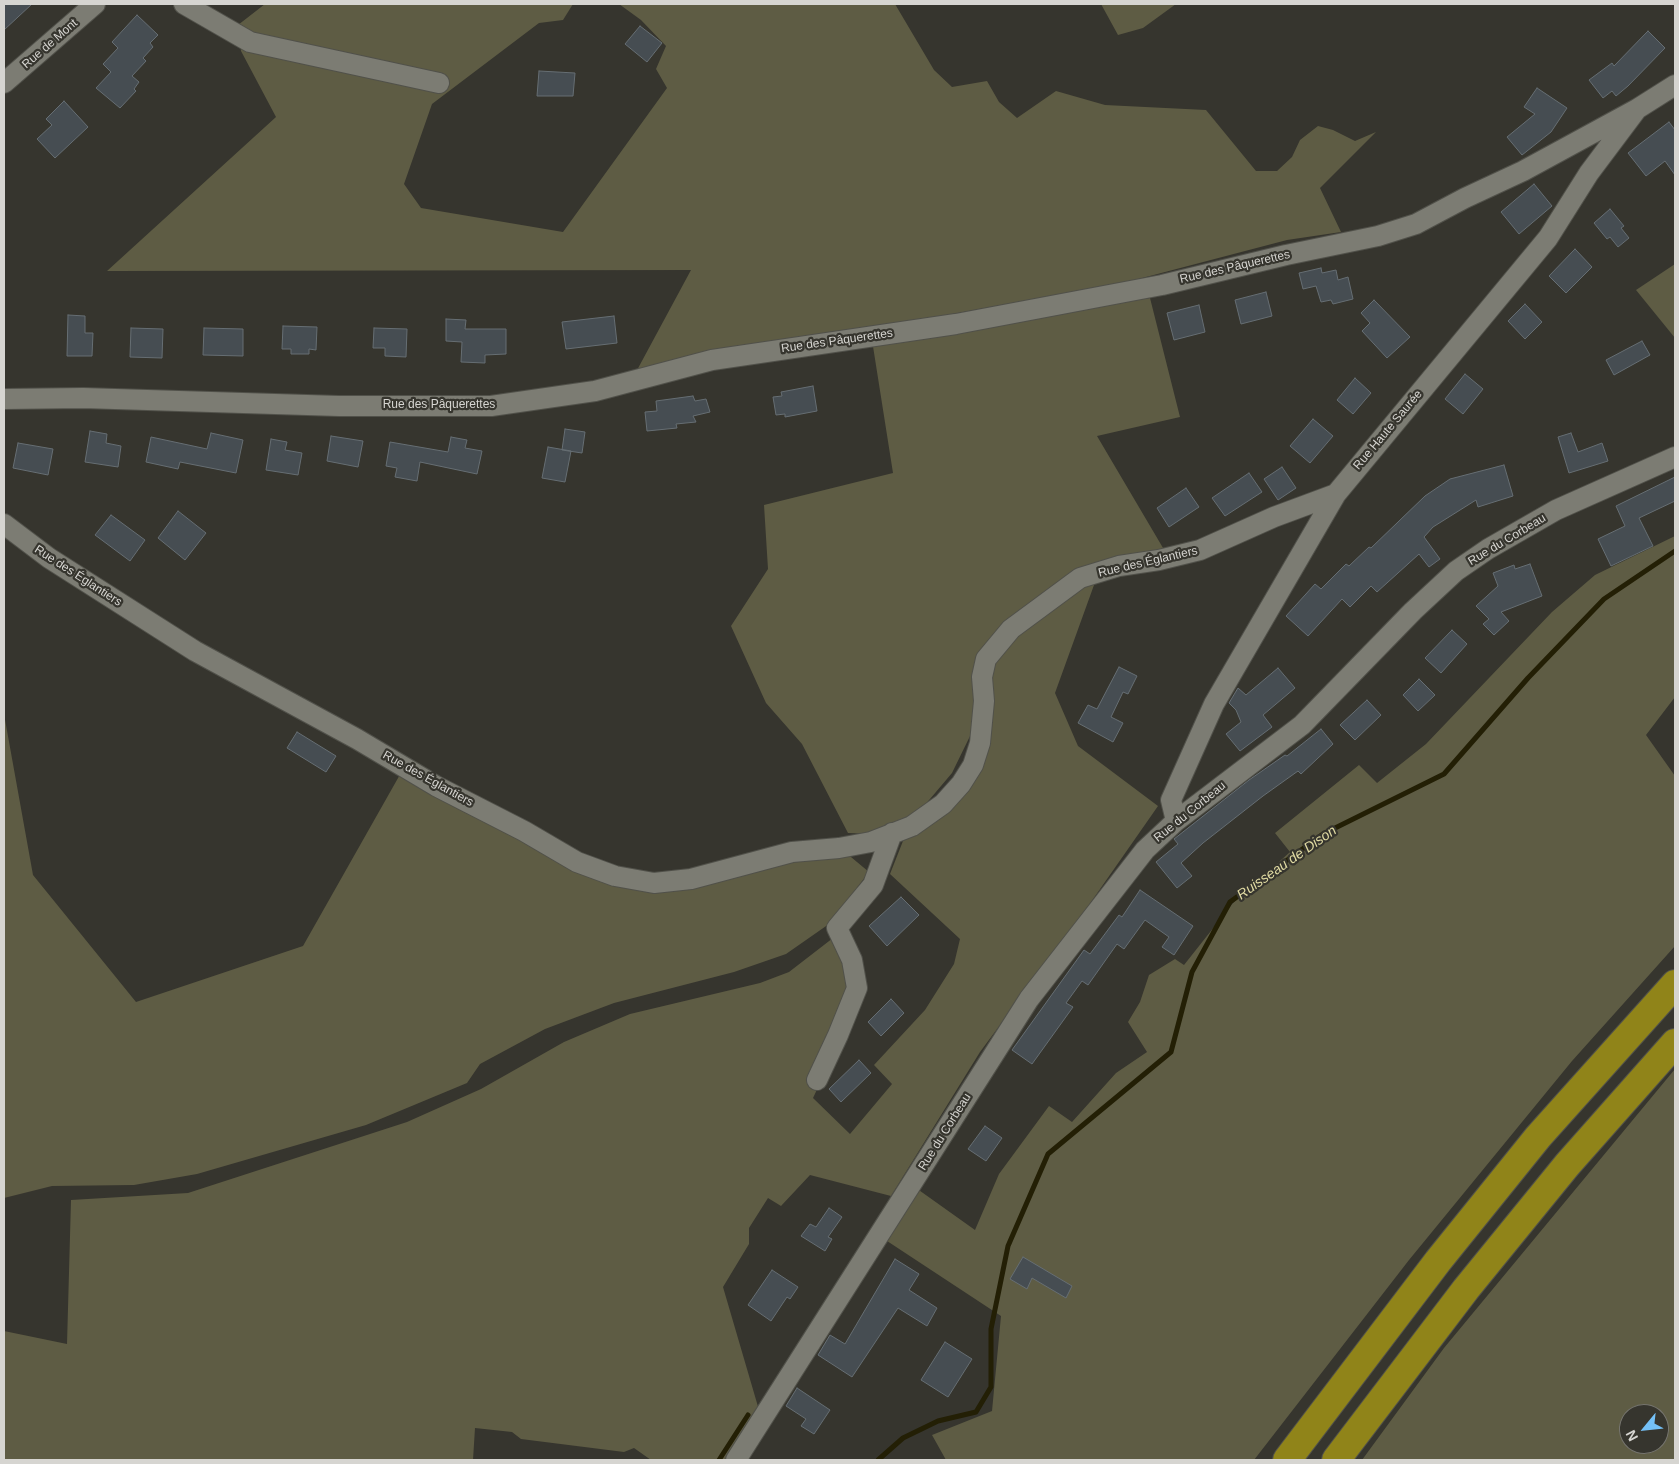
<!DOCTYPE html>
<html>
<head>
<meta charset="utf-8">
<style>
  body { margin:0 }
  #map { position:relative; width:1679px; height:1464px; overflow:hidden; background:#36352e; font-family:Arial,sans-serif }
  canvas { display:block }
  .frame { position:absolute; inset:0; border:5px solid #d6d5d1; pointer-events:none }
  .north { position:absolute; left:1619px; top:1404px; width:50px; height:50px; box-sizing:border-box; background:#36352e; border:1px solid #76756f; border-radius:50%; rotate:242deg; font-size:14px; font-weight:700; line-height:20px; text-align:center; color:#d6d5d1 }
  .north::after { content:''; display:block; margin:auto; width:18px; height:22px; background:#74c0f6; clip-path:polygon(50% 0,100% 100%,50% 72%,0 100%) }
</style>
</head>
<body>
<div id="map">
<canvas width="1679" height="1464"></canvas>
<div class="frame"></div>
<div class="north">N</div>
</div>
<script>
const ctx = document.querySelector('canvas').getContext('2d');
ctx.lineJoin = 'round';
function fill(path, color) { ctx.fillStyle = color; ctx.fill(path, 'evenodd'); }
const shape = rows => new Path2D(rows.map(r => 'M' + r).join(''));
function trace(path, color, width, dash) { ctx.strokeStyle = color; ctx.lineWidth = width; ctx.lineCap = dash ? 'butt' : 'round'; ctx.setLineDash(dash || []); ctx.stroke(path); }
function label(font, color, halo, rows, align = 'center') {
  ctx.font = font + ' Arial,sans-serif'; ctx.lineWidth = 4.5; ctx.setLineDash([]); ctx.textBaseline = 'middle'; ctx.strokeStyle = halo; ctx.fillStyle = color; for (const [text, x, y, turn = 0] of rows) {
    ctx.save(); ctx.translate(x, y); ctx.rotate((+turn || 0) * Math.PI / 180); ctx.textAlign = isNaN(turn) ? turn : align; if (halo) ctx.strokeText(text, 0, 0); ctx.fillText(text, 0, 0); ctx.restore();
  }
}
const green = shape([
  [265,4,573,4,563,20,539,23,432,104,404,184,421,208,563,232,667,88,656,69,666,46,641,20,619,4,895,4,934,70,952,87,987,81,999,102,1017,118,1056,91,1105,105,1206,110,1256,171,1277,171,1292,157,1300,140,1318,126,1333,130,1355,141,1376,132,1320,188,1341,232,1287,240,1127,282,636,372,691,270,107,271,276,117,241,51,238,25],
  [1101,4,1176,4,1143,28,1118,35],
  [1675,264,1675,338,1636,290],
  [1150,298,1180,417,1097,436,1166,553,1089,565,1027,608,984,645,977,678,972,732,952,773,919,812,872,834,848,833,802,744,766,703,731,626,768,569,764,505,893,473,872,340],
  [1675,536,1675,697,1646,735,1675,776,1675,946,1572,1061,1409,1260,1254,1460,946,1460,932,1435,992,1411,1001,1316,884,1239,916,1188,975,1230,999,1174,1049,1106,1072,1122,1116,1073,1147,1052,1128,1022,1140,1002,1149,975,1175,959,1184,965,1233,903,1290,852,1275,833,1359,765,1377,783,1426,744,1552,612,1595,575],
  [1098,574,1055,693,1078,746,1158,806,1091,902,980,1052,891,1196,810,1175,781,1206,768,1198,749,1228,749,1244,723,1287,759,1410,726,1460,651,1460,634,1448,624,1452,521,1439,512,1432,475,1428,473,1460,4,1460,4,1331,67,1344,71,1200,188,1193,407,1122,481,1089,564,1042,630,1014,760,983,789,972,833,938,851,973,822,1079,813,1098,850,1134,892,1084,874,1065,925,1010,954,964,960,939,890,874,903,841,935,816,964,786,988,667,1009,636],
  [4,714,33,875,136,1002,303,946,402,771,655,891,808,854,845,852,869,872,829,924,786,954,734,972,614,1003,545,1029,480,1064,467,1083,366,1125,197,1174,134,1185,52,1186,4,1198],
  [1675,1069,1675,1460,1362,1460,1444,1348],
  [1629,1414,1659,1414,1659,1444,1629,1444]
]);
const stream = shape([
  [719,1460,748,1415],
  [878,1460,903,1438,938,1421,976,1412,991,1387,991,1329,1008,1246,1048,1154,1171,1052,1192,972,1230,902,1323,834,1444,774,1528,678,1604,599,1675,551]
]);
const building = shape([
  [4,4,32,4,4,30,4,4],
  [137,15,158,35,150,43,153,47,143,58,146,61,132,76,139,82,134,89,136,91,120,108,96,88,111,72,103,64,118,48,112,42,137,15],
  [640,26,662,43,647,62,625,44,640,26],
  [1648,31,1665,48,1628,86,1616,96,1612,91,1603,98,1589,80,1612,63,1614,66,1648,31],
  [539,71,575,73,573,96,537,96,539,71],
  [1537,88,1567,108,1551,132,1522,155,1507,137,1535,114,1524,107,1537,88],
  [64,101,88,127,55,158,37,139,52,125,46,119,64,101],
  [1669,122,1675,130,1675,175,1665,161,1646,176,1628,153,1669,122],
  [1534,184,1552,206,1519,234,1501,212,1534,184],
  [1610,209,1624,226,1621,228,1629,238,1618,247,1610,237,1607,239,1594,223,1610,209],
  [1575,249,1592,267,1566,293,1549,276,1575,249],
  [1321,268,1322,273,1336,270,1338,280,1348,277,1353,299,1333,304,1331,300,1321,302,1316,286,1303,289,1299,273,1321,268],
  [1266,292,1272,316,1241,324,1235,300,1266,292],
  [1374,300,1410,337,1387,358,1362,331,1370,323,1361,313,1374,300],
  [1525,304,1542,322,1525,339,1508,321,1525,304],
  [1199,305,1205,332,1174,340,1167,313,1199,305],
  [68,315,85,316,85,333,93,333,92,356,67,356,68,315],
  [614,316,617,343,566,349,562,322,614,316],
  [446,319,466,320,465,329,506,329,506,354,485,355,485,363,461,362,462,342,446,341,446,319],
  [283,326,317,327,316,350,309,349,309,354,291,354,291,349,282,349,283,326],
  [131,328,163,329,162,358,130,357,131,328],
  [204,328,243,329,243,356,203,355,204,328],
  [374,328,407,329,406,357,385,356,385,348,373,348,374,328],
  [1642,341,1650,355,1614,375,1606,360,1642,341],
  [1465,374,1483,389,1463,414,1445,399,1465,374],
  [1355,378,1371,393,1353,414,1337,400,1355,378],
  [813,386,817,411,785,417,785,414,776,415,773,397,782,396,781,392,813,386],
  [693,396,695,401,706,399,710,412,693,416,696,422,676,424,677,428,647,431,645,412,657,411,656,401,693,396],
  [1313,419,1333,436,1310,463,1290,446,1313,419],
  [565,429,585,432,582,453,562,450,565,429],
  [90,431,107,434,106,443,121,446,118,467,85,462,90,431],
  [211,433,243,440,236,473,180,462,178,469,146,462,151,437,207,449,211,433],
  [1571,433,1578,452,1602,443,1608,461,1569,473,1558,437,1571,433],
  [331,436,363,441,358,467,327,461,331,436],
  [451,437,467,440,465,448,482,451,477,474,420,462,417,481,395,477,397,468,386,466,390,442,448,452,451,437],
  [271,439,287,442,285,450,302,453,298,475,266,470,271,439],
  [18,443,53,449,48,475,13,468,18,443],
  [548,447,571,451,565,482,542,478,548,447],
  [1504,465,1513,496,1478,507,1476,500,1433,527,1424,537,1440,559,1429,567,1419,554,1377,592,1371,586,1350,607,1342,599,1308,636,1286,616,1315,584,1321,589,1346,564,1349,566,1369,547,1371,548,1425,496,1450,479,1504,465],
  [1282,467,1296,488,1278,500,1264,479,1282,467],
  [1249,473,1262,492,1225,516,1212,498,1249,473],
  [1675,477,1675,501,1639,518,1653,546,1611,566,1598,539,1625,526,1616,506,1675,477],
  [1186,488,1199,507,1169,527,1157,508,1186,488],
  [178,511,206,533,185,560,158,538,178,511],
  [111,515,145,540,130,561,95,535,111,515],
  [1530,564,1542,596,1501,612,1509,621,1494,635,1483,624,1489,619,1476,606,1498,586,1493,573,1514,565,1515,569,1530,564],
  [1452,630,1467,644,1441,673,1425,658,1452,630],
  [1119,667,1137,676,1128,694,1123,692,1111,717,1123,723,1113,742,1078,723,1088,705,1097,709,1119,667],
  [1278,668,1295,688,1263,715,1272,727,1240,751,1226,734,1241,722,1236,710,1229,703,1238,688,1246,695,1278,668],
  [1419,679,1435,695,1418,711,1403,695,1419,679],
  [1367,700,1381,715,1355,740,1340,725,1367,700],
  [1321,729,1333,744,1301,774,1298,771,1263,796,1203,843,1181,863,1192,876,1177,888,1156,862,1178,844,1174,839,1249,780,1285,755,1287,756,1321,729],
  [297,732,336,756,326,772,287,748,297,732],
  [1140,890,1193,926,1174,955,1162,947,1169,937,1145,920,1124,949,1117,944,1088,985,1082,981,1066,1003,1073,1007,1032,1064,1012,1050,1084,950,1090,954,1119,915,1122,917,1140,890],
  [901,897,919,915,887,946,869,926,901,897],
  [891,999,904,1013,881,1036,868,1022,891,999],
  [859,1060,871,1073,841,1102,829,1089,859,1060],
  [985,1126,1002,1138,986,1161,968,1149,985,1126],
  [829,1208,842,1217,828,1237,832,1239,825,1251,801,1236,810,1224,816,1227,829,1208],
  [1023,1257,1072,1286,1066,1298,1032,1278,1027,1289,1010,1279,1023,1257],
  [895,1259,919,1274,909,1290,937,1308,927,1326,898,1308,852,1377,818,1355,830,1335,845,1344,895,1259],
  [772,1270,798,1287,790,1299,787,1297,771,1321,748,1305,772,1270],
  [945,1342,972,1359,948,1397,921,1380,945,1342],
  [797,1388,830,1410,814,1434,801,1426,806,1419,786,1406,797,1388]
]);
const minor = shape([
  [184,4,250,42,439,83],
  [4,83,95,4],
  [4,399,83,398,339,406,491,406,595,391,712,360,956,324,1162,285,1286,255,1378,236,1416,224,1465,198,1523,171,1637,109],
  [4,524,49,558,195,651,357,739,436,786,524,831,577,862,615,876,654,883,691,879,792,852,839,848,871,842,912,826,943,804,961,784,973,765,980,743,984,701,982,677,986,659,1011,629,1080,578,1119,566,1159,560,1200,550,1274,517,1336,494],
  [1176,821,1171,800,1214,704,1336,494,1548,238,1589,173,1637,109,1675,85],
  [817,1080,838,1035,857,988,852,960,837,928,873,885,892,833],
  [736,1460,1029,999,1145,850,1176,821,1302,725,1413,611,1456,571,1488,549,1556,510,1675,457]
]);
const highway = shape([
  [1287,1460,1438,1261,1538,1137,1675,984],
  [1336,1460,1466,1289,1567,1165,1675,1043]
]);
const streetNames = [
  ["Rue de Mont",50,44,-41],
  ["Rue des Pâquerettes",1235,267,-13],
  ["Rue des Pâquerettes",837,341,-8],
  ["Rue des Pâquerettes",439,405],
  ["Rue Haute Saurée",1388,430,-50],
  ["Rue du Corbeau",1507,540,-31],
  ["Rue des Églantiers",1148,562,-13],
  ["Rue des Églantiers",78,576,33],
  ["Rue des Églantiers",428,779,29],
  ["Rue du Corbeau",1190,812,-39],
  ["Rue du Corbeau",945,1132,-58]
];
const waterNames = [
  ["Ruisseau de Dison",1287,863,-35]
];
fill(green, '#5e5c44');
trace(stream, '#231f05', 5);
fill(building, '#464d52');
trace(building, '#666e73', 1);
trace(minor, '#51514a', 22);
trace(highway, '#51514a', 30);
trace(minor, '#7c7c73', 20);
trace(highway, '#908419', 28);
label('12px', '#d6d5d1', '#36352e', streetNames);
label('italic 14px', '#e1dba3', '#36352e', waterNames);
</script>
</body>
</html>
